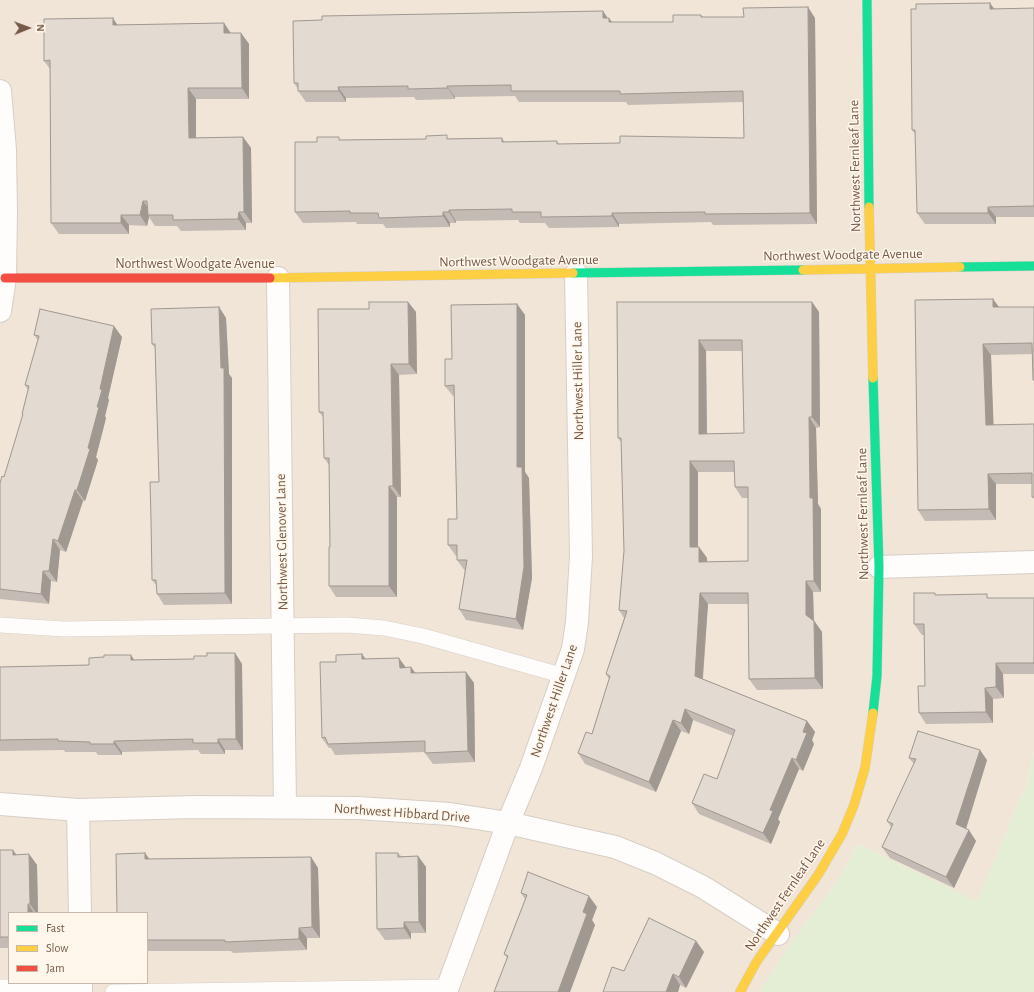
<!DOCTYPE html>
<html>
<head>
<meta charset="utf-8">
<style>
  body { margin:0 }
  #map { position:relative; width:1034px; height:992px; overflow:hidden; background:#f7f2ea; font-family:"Alegreya Sans",sans-serif }
  canvas { display:block }
  .legend { position:absolute; left:8px; top:912px; width:140px; height:72px; box-sizing:border-box; background:#fff7eb; border:1px solid #c8b8aa; margin:0; padding:5px 7px; list-style:none; font-size:12px; color:#765948 }
  .legend li { display:flex; align-items:center; gap:8px; height:20px }
  .legend b { width:20px; border:1px solid #c8b8aa }
  .north { position:absolute; left:8px; top:8px; width:40px; height:40px; -webkit-text-stroke:3px #fff7eb; paint-order:stroke; rotate:89deg; font-size:11px; font-weight:700; line-height:16px; text-align:center; color:#765948 }
  .north::after { content:''; display:block; margin:auto; width:14px; height:18px; background:#765948; clip-path:polygon(50% 0,100% 100%,50% 72%,0 100%) }
</style>
</head>
<body>
<div id="map">
<canvas width="1034" height="992"></canvas>
<ul class="legend">
<li><b style="height:5px;background:#16e098"></b>Fast</li>
<li><b style="height:5px;background:#ffcf43"></b>Slow</li>
<li><b style="height:5px;background:#f24e42"></b>Jam</li>
</ul>
<div class="north">N</div>
</div>
<script>
const ctx = document.querySelector('canvas').getContext('2d');
ctx.lineJoin = 'round';
function fill(path, color) { ctx.fillStyle = color; ctx.fill(path, 'evenodd'); }
const shape = rows => new Path2D(rows.map(r => 'M' + r).join(''));
function trace(path, color, width, dash) { ctx.strokeStyle = color; ctx.lineWidth = width; ctx.lineCap = dash ? 'butt' : 'round'; ctx.setLineDash(dash || []); ctx.stroke(path); }
function label(font, color, halo, rows, align = 'center') {
  ctx.font = font + ' "Alegreya Sans",sans-serif'; ctx.lineWidth = 3; ctx.setLineDash([]); ctx.textBaseline = 'middle'; ctx.strokeStyle = halo; ctx.fillStyle = color; for (const [text, x, y, turn = 0] of rows) {
    ctx.save(); ctx.translate(x, y); ctx.rotate((+turn || 0) * Math.PI / 180); ctx.textAlign = isNaN(turn) ? turn : align; if (halo) ctx.strokeText(text, 0, 0); ctx.fillText(text, 0, 0); ctx.restore();
  }
}
const residential = shape([
  [0,0,1034,0,1034,751,1026,786,977,902,858,844,837,882,789,946,761,990,763,992,0,992],
  [9,913,147,913,147,983,9,983]
]);
const green = shape([
  [1034,751,1034,992,763,992,760,991,789,946,837,882,858,844,977,901,1026,786]
]);
const lane = shape([
  [0,625,64,629,347,625,384,628,423,636,564,676],
  [0,987,60,987,79,992],
  [113,992,448,987]
]);
const street = shape([
  [0,91,5,150,6,212,5,278,0,311],
  [278,278,285,807],
  [879,567,1034,562],
  [0,804,78,810,195,807,358,808,450,814,508,823,615,847,655,863,703,887,778,934],
  [78,810,80,913],
  [81,983,81,992],
  [446,992,508,823,531,768,573,649,577,622,581,556,576,274]
]);
const fast = shape([
  [867,0,869,207],
  [960,267,1034,266],
  [573,273,803,270],
  [873,378,879,567,877,676,873,713]
]);
const slow = shape([
  [869,207,873,378],
  [803,270,960,267],
  [270,278,573,273],
  [740,992,757,961,818,875,842,834,854,805,865,768,873,713]
]);
const jam = shape([
  [5,278,270,278]
]);
const wall = shape([
  [1034,8,1034,217,996,217,996,224,925,224,917,213,916,135,912,130,994,9],
  [701,15,703,17,815,18,817,224,713,225,711,222,619,224,619,227,549,228,545,223,520,223,518,220,456,221,456,223,450,223,450,227,386,228,383,224,357,224,356,222,303,223,295,212,317,142,342,140,502,138,505,142,557,141,559,144,620,143,744,138,743,102,628,105,626,102,519,102,515,96,455,97,455,99,416,100,414,97,346,98,346,102,306,102,298,91,298,89,294,83,608,18,609,18,612,22,673,22],
  [224,23,231,33,241,33,249,44,249,99,196,99,196,138,243,137,251,148,252,223,246,223,246,230,181,231,177,226,155,226,149,217,147,226,129,225,129,234,59,234,51,223,50,69,44,61,117,25],
  [993,299,999,307,1034,307,1034,381,1033,380,1033,354,991,355,993,425,1034,424,1034,499,1032,497,1032,484,996,484,996,520,925,521,918,510],
  [408,302,416,312,417,374,399,375,401,497,397,497,397,597,336,597,329,586,330,547,329,465,324,458,324,418,319,412,369,309],
  [617,302,812,302,819,312,820,427,816,428,818,504,821,509,821,592,813,592,814,620,822,632,823,689,757,690,749,679,748,604,708,604,703,679,807,721,815,732,812,740,814,744,803,771,799,769,778,819,780,822,771,844,699,814,692,803,717,779,733,736,693,720,689,734,681,731,656,792,585,764,578,753,592,734,609,679,606,674,624,618,619,610,624,551,621,442,618,438],
  [706,351,742,351,744,433,707,434],
  [698,472,735,472,735,487,742,498,748,498,748,561,707,562,707,558,699,547,698,547],
  [517,304,525,315,525,472,529,478,532,578,523,630,466,620,459,609,465,571,457,560,457,556,456,556,448,545,457,519,454,396,453,396,445,386,452,359],
  [219,307,226,318,229,374,232,378,232,604,164,605,157,594,157,586,152,580,159,482,155,348,152,344],
  [34,335,122,337,108,398,109,400,105,416,106,418,96,457,98,460,85,501,83,501,66,552,60,550,57,582,51,581,49,604,0,599,0,483,4,477,23,415,22,414,28,390,25,385,38,340],
  [936,595,990,598,1034,598,1034,674,1003,674,1004,698,993,699,993,723,926,724,919,713,925,686,924,635,922,635,914,624],
  [235,653,242,664,243,750,225,750,225,754,201,754,198,750,122,752,122,755,98,755,96,752,65,752,64,750,0,751,0,667,89,665,104,657,131,655,134,660,194,659,207,656],
  [365,659,406,667,416,673,466,672,474,683,475,762,433,764,425,753,425,752,335,755,331,748,329,748,322,738,336,662],
  [909,758,987,760,966,829,976,841,954,888,890,858,882,847,891,827,887,821,914,764],
  [0,850,16,855,29,854,37,865,38,913,9,913,9,948,0,948],
  [398,853,401,856,418,856,426,867,426,933,411,933,411,939,385,940,377,929],
  [311,857,318,868,320,938,307,938,307,950,233,953,231,951,147,951,147,913,149,859],
  [521,893,597,907,592,920,595,925,570,992,494,992,507,958,504,954,525,899],
  [696,941,704,952,686,988,680,985,678,992,603,992,624,971]
]);
const shadedWall = shape([
  [990,3,998,14,990,9],
  [808,7,815,18,817,224,810,213],
  [603,11,609,20,609,18,617,29,603,18],
  [113,18,120,29,113,25],
  [224,23,231,34,224,33],
  [241,33,249,44,249,99,242,88],
  [447,86,455,97,455,99,448,88],
  [338,87,346,98,346,102,339,91],
  [188,88,196,99,196,149,189,138],
  [243,137,251,148,252,223,244,212],
  [143,201,151,212,148,215,149,217,147,226,140,215],
  [988,207,996,217,996,224,988,213],
  [449,210,456,221,456,223,449,212],
  [239,212,246,223,246,230,238,219],
  [443,212,450,223,450,227,443,216],
  [612,213,619,224,619,227,612,216],
  [121,215,129,225,129,234,121,223],
  [993,299,1001,310,993,307],
  [408,302,416,312,417,374,409,364],
  [812,302,819,312,820,427,812,417],
  [517,304,525,315,525,472,529,478,532,578,523,630,516,619,517,467],
  [219,307,226,318,229,374,232,378,232,604,225,593,221,368],
  [114,326,122,337,108,398,109,400,105,416,106,418,96,457,98,460,85,501,77,490,88,448,97,407,100,389],
  [699,340,706,351,707,445,699,434],
  [983,344,991,355,994,436,986,425],
  [391,364,399,375,401,497,393,486],
  [809,417,816,428,818,504,821,509,821,592,814,581,810,498],
  [690,461,698,472,698,558,690,547],
  [988,474,996,484,996,520,989,509],
  [389,486,397,497,397,597,389,586],
  [75,490,83,501,66,552,58,541],
  [53,539,60,550,57,582,49,571],
  [699,547,707,558,707,573,699,562],
  [43,571,51,581,49,604,41,594],
  [806,581,813,592,814,626,806,615],
  [700,593,708,604,702,687,695,676],
  [814,621,822,632,823,689,815,678],
  [235,653,242,664,243,750,236,739],
  [362,654,370,665,362,659],
  [131,655,138,666,131,660],
  [399,658,407,669,400,668],
  [996,663,1003,674,1004,698,996,687],
  [411,667,419,678,411,673],
  [466,672,474,683,475,762,468,751],
  [985,688,993,699,993,723,986,712],
  [685,709,693,720,689,734,681,723],
  [673,720,681,731,656,792,649,782],
  [807,721,815,732,812,740,814,744,803,771,796,760,803,732],
  [218,739,225,750,225,754,218,743],
  [114,741,122,752,122,755,114,744],
  [980,750,987,760,964,835,956,824],
  [792,758,799,769,778,819,780,822,771,844,763,833,770,810],
  [969,830,976,841,954,888,946,877],
  [13,850,21,861,13,855],
  [145,853,153,864,145,859],
  [29,854,37,865,38,913,36,913,30,904],
  [418,856,426,867,426,933,419,922],
  [311,857,318,868,320,938,312,927],
  [589,896,597,907,592,920,595,925,570,992,558,992,583,912],
  [28,904,34,913,28,913],
  [404,922,411,933,411,939,404,928],
  [299,928,307,938,307,950,299,939],
  [696,941,704,952,686,988,679,977],
  [673,974,680,985,678,992,666,992]
]);
const building = shape([
  [990,3,990,9,1034,8,1034,206,988,207,988,213,917,213,915,130,912,130,911,9,916,9,916,4,990,3],
  [808,7,810,213,705,214,705,212,612,213,612,216,541,217,541,212,512,212,512,209,449,210,449,212,443,212,443,216,379,218,378,213,350,213,350,211,295,212,295,142,317,142,317,137,339,137,339,140,426,139,426,136,447,135,447,139,502,138,502,142,557,141,557,144,620,143,620,136,744,138,743,91,620,94,620,91,511,91,511,85,447,86,448,88,408,89,408,86,338,87,339,91,298,91,298,83,294,83,293,21,322,20,322,16,603,11,603,18,609,18,609,22,673,22,673,15,701,15,701,17,744,17,743,8,808,7],
  [113,18,113,25,224,23,224,33,241,33,242,88,188,88,189,138,243,137,244,212,239,212,238,219,173,220,173,215,148,215,147,201,143,201,140,215,121,215,121,223,51,223,50,60,44,61,44,19,113,18],
  [993,299,993,307,1034,307,1034,380,1033,380,1032,343,983,344,986,425,1034,424,1034,497,1032,497,1032,473,988,474,989,509,918,510,915,300,993,299],
  [369,302,408,302,409,364,391,364,393,486,389,486,389,586,329,586,329,547,330,547,329,458,324,458,323,412,319,412,318,309,369,309,369,302],
  [617,302,812,302,812,417,809,417,810,498,813,498,814,581,806,581,806,615,814,621,815,678,749,679,748,593,700,593,695,676,807,721,803,732,807,733,796,760,792,758,770,810,773,811,763,833,692,803,704,774,717,779,735,730,685,709,681,723,673,720,649,782,578,753,586,732,592,734,610,676,606,674,627,611,619,610,624,551,621,438,618,438,617,302],
  [699,340,742,340,744,433,699,434,699,340],
  [690,461,734,461,735,487,748,487,748,561,699,562,699,547,690,547,690,461],
  [517,304,517,467,522,467,524,567,516,619,459,609,467,560,457,560,457,545,448,545,448,519,457,519,454,385,445,386,445,359,452,359,451,305,517,304],
  [219,307,221,368,224,368,225,593,157,594,156,580,152,580,151,519,150,482,159,482,155,344,152,344,151,309,219,307],
  [40,309,114,326,100,389,102,390,97,407,99,407,88,448,90,449,77,490,75,490,58,541,53,539,49,571,43,571,41,594,0,589,0,483,2,476,4,477,23,414,22,414,29,386,25,385,39,336,34,335,40,309],
  [914,593,935,593,935,595,987,594,987,598,1034,598,1034,663,996,663,996,687,985,688,986,712,919,713,918,686,925,686,924,624,914,624,914,593],
  [207,653,235,653,236,739,218,739,218,743,193,743,193,739,114,741,114,744,90,744,90,742,58,741,58,739,0,740,0,667,89,665,89,658,104,657,104,655,131,655,131,660,194,659,194,656,207,656,207,653],
  [362,654,362,659,399,658,400,668,411,667,411,673,466,672,468,751,425,753,425,741,328,744,325,737,322,738,320,662,336,662,336,655,362,654],
  [918,731,980,750,956,824,969,830,946,877,882,847,893,824,887,821,916,759,909,758,918,731],
  [0,850,13,850,13,855,29,854,30,904,28,904,28,913,9,913,9,937,0,937,0,850],
  [145,853,145,859,311,857,312,927,299,928,299,939,225,942,225,940,147,940,147,913,117,913,116,854,145,853],
  [376,853,398,853,398,857,418,856,419,922,404,922,404,928,377,929,376,853],
  [528,872,589,896,583,912,587,914,558,992,494,992,508,956,504,954,527,895,521,893,528,872],
  [649,918,696,941,679,977,673,974,666,992,603,992,612,967,624,971,649,918]
]);
const streetNames = [
  ["Northwest Fernleaf Lane",855,166,-91],
  ["Northwest Woodgate Avenue",843,255,-1],
  ["Northwest Woodgate Avenue",519,261,-1],
  ["Northwest Woodgate Avenue",195,264],
  ["Northwest Hiller Lane",578,381,-91],
  ["Northwest Fernleaf Lane",863,514,-91],
  ["Northwest Glenover Lane",282,542,-91],
  ["Northwest Hiller Lane",554,701,-71],
  ["Northwest Hibbard Drive",402,813,4],
  ["Northwest Fernleaf Lane",785,895,-56]
];
fill(residential, '#f1e5d7');
fill(green, '#e3eed4');
trace(lane, '#d6cec6', 16);
trace(street, '#d6cec6', 24);
trace(fast, '#d6cec6', 10);
trace(slow, '#d6cec6', 10);
trace(jam, '#d6cec6', 10);
trace(lane, '#fefdfc', 15);
trace(street, '#fefdfc', 22);
trace(fast, '#16e098', 9);
trace(slow, '#ffcf43', 9);
trace(jam, '#f24e42', 9);
fill(wall, '#c3bbb4');
fill(shadedWall, '#9f9992');
fill(building, '#e3dad1');
trace(building, '#9f9992', 1);
label('14px', '#765948', '#fff7eb', streetNames);
</script>
</body>
</html>
